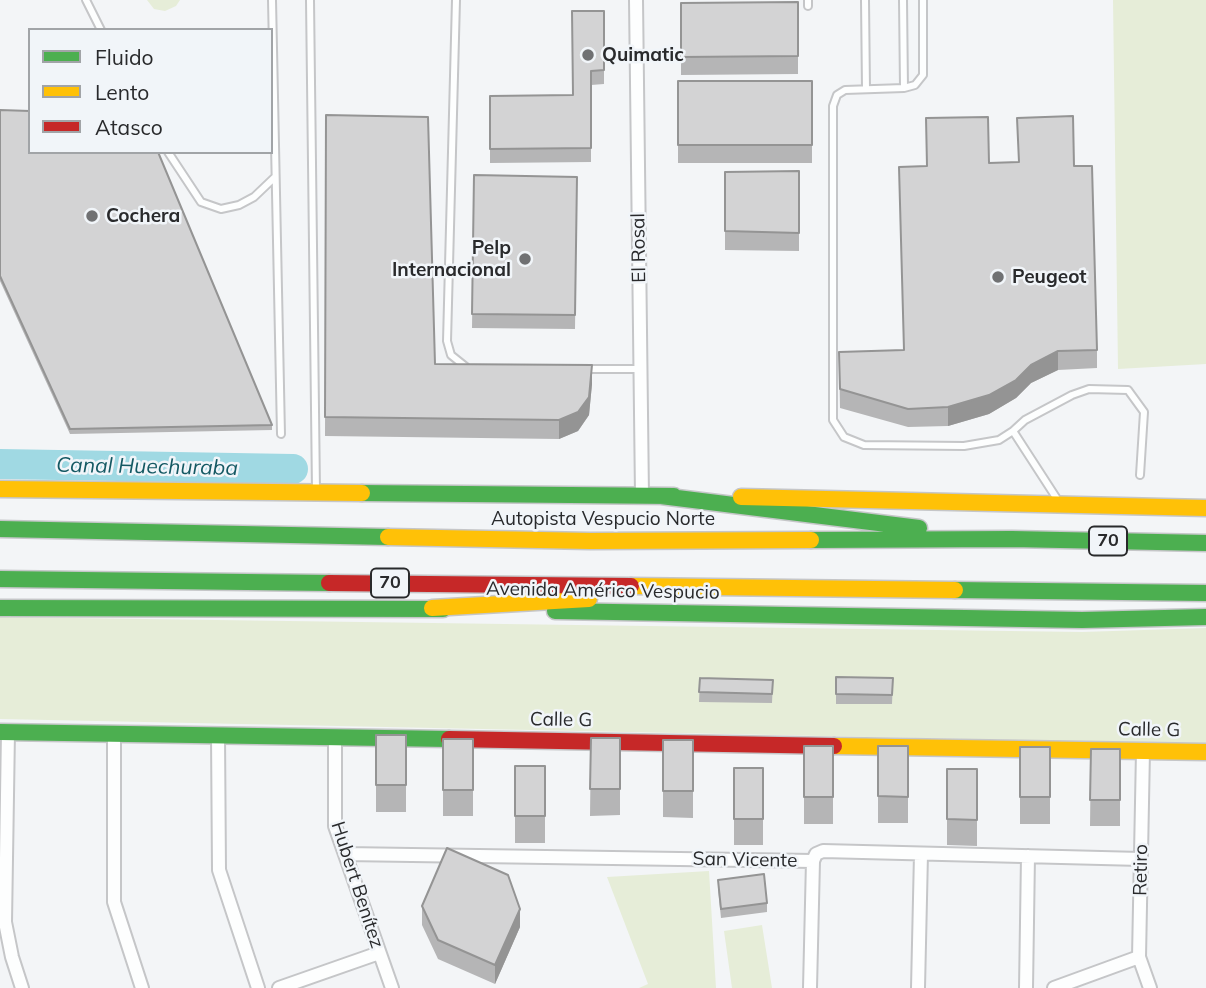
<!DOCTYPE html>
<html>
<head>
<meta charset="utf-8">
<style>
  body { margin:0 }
  #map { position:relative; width:1206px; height:988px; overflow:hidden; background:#f3f5f7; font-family:Mulish,sans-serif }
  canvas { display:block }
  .legend { position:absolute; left:28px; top:28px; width:245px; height:126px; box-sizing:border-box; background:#f1f5f9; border:2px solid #a1a4a7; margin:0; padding:9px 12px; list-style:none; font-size:21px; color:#292a2c }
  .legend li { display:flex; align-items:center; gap:14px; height:35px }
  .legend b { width:35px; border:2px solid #a1a4a7 }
</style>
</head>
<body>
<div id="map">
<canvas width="1206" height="988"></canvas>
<ul class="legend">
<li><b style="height:9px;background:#4caf50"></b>Fluido</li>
<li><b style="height:9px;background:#ffc107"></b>Lento</li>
<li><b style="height:9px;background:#c62828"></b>Atasco</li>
</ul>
</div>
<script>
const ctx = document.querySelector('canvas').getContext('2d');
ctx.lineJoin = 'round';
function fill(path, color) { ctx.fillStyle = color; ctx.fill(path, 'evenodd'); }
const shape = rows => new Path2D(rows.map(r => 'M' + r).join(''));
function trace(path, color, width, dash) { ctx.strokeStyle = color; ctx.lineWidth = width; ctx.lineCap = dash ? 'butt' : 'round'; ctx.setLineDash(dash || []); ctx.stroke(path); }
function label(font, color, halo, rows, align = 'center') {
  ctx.font = font + ' Mulish,sans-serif'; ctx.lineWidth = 5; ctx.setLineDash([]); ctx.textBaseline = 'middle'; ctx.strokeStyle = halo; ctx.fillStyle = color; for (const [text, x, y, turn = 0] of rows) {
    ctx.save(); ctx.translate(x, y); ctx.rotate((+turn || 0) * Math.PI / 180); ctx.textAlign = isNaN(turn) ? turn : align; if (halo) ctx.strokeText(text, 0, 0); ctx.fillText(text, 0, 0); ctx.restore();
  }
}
const green = shape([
  [147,0,180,0,176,6,165,11,154,9],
  [1113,0,1206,0,1206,364,1118,369],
  [0,617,1082,632,1206,628,1206,744,0,719],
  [709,871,716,988,639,988,648,984,607,877],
  [762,925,772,988,732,988,724,931]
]);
const river = shape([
  [0,464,293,469]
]);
const lane = shape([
  [86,0,101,30],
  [272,0,281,434],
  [310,0,316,490],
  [456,0,447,341,451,355,466,367],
  [865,0,866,89],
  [903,0,904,88],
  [923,0,923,75,915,85,904,88,845,90,837,95,833,106,833,420,844,437,864,445,964,446,999,440,1013,431,1059,502],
  [808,6,808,0],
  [168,152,201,202,221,209,239,205,254,197,275,177],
  [585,369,641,369],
  [1013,431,1025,420,1072,395,1089,389,1128,390,1144,412,1140,475]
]);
const street = shape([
  [636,0,642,495],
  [8,732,5,922,12,957,22,988],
  [114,734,114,902,142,988],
  [218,735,219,870,258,988],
  [335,738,335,826,392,988],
  [1143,751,1139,957,1150,988],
  [345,854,813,861],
  [813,861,816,854,823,851,1141,859],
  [279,988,379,953],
  [810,988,813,861],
  [918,988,921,854],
  [1026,988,1028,856],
  [1054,988,1139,957]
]);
const fast = shape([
  [362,493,674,496],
  [661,496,919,528],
  [0,529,388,537],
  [811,540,1012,539,1206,543],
  [0,579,329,583],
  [955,590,1206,593],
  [0,608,443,609],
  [555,611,1082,620,1206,617],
  [0,732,449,739]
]);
const slow = shape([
  [0,489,362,493],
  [741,497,1206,508],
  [388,537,590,541,811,540],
  [631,586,955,590],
  [432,608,589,599],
  [834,746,1206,752]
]);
const jam = shape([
  [329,583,631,586],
  [449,739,834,746]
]);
const wall = shape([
  [798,2,798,74,681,75,681,3],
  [604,11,604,84,591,85,591,162,490,163,490,96,573,95],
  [678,81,812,81,812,163,678,163],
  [0,110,272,425,272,430,70,434,0,281],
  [326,115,435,364,592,384,589,415,578,431,559,439,325,436],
  [989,163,1074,166,1097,350,1097,368,1058,370,1031,383,1016,398,989,414,948,426,908,427,840,408,839,352,903,350],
  [799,171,799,251,725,250,725,172],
  [474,175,577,177,575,329,472,328],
  [836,677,893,678,892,704,836,704],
  [700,678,773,680,772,703,699,702],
  [376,735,406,735,406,812,376,812],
  [591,738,620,738,620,815,590,816],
  [443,739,473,739,473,816,443,816],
  [663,740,693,740,693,818,663,817],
  [804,746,833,746,833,824,804,824],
  [878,746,908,746,908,823,878,823],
  [1020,747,1050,747,1050,824,1020,824],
  [1091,749,1120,749,1120,826,1090,826],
  [515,766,545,766,545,843,515,843],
  [734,768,763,768,763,845,734,845],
  [947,769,977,769,977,846,947,845],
  [718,880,767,903,767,912,721,918,718,889],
  [422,906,520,927,495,984,438,959,422,925]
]);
const shadedWall = shape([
  [1058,351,1058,370,1031,383,1016,398,989,414,948,426,948,407],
  [592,365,592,384,589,415,578,431,559,439,559,420],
  [520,909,520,927,495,984,495,965]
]);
const building = shape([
  [798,2,798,56,681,57,681,3,798,2],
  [572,11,604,11,604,70,591,71,591,148,490,149,490,96,573,95,572,11],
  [678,81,812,81,812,145,678,145,678,81],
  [0,110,30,111,30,152,158,152,272,425,70,429,0,276,0,110],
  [326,115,428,117,435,364,592,365,589,397,578,412,559,420,325,417,326,115],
  [1073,116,1074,166,1092,166,1097,350,1058,351,1031,365,1016,380,989,395,948,407,908,409,840,389,839,352,904,350,899,167,927,166,926,118,988,117,989,163,1019,162,1017,118,1073,116],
  [799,171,799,233,725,231,725,172,799,171],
  [474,175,577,177,575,315,472,314,474,175],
  [836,677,893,678,892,695,836,694,836,677],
  [700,678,773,680,772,694,699,692,700,678],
  [376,735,406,735,406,785,376,785,376,735],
  [591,738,620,738,620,789,590,789,591,738],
  [443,739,473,739,473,790,443,790,443,739],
  [663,740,693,740,693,791,663,791,663,740],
  [804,746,833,746,833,797,804,797,804,746],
  [878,746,908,746,908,797,878,796,878,746],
  [1020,747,1050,747,1050,797,1020,797,1020,747],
  [1091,749,1120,749,1120,800,1090,800,1091,749],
  [515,766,545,766,545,816,515,816,515,766],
  [734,768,763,768,763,819,734,819,734,768],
  [947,769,977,769,977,820,947,819,947,769],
  [447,848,508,875,520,909,495,965,438,940,422,906,447,848],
  [764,874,767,903,721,909,718,880,764,874]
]);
const markers = [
  [588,55,7,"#707173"],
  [92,216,7,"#707173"],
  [525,259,7,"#707173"],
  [998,277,7,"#707173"]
];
const shields = [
  [1108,541,38],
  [390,583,38]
];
const shieldNames = [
  ["70",1108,541],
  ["70",390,583]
];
const poiNames = [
  ["Quimatic",602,55],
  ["Cochera",106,216],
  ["Pelp",511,248,"right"],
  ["Internacional",511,270,"right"],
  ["Peugeot",1012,277]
];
const streetNames = [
  ["El Rosal",639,248,-91],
  ["Autopista Vespucio Norte",603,519],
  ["Avenida Américo Vespucio",603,591,1],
  ["Calle G",561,720,1],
  ["Calle G",1149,730,1],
  ["San Vicente",745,860,1],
  ["Retiro",1141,870,-89],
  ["Hubert Benítez",357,885,72]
];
const waterNames = [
  ["Canal Huechuraba",147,467,1]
];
fill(green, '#e6edd8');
trace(river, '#a0d9e3', 30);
trace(lane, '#c5c6c8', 10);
trace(street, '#c5c6c8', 16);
trace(fast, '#c5c6c8', 19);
trace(slow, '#c5c6c8', 19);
trace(jam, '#c5c6c8', 19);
trace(lane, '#fdfefe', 6);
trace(street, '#fdfefe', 12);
trace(fast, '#4caf50', 16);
trace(slow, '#ffc107', 16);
trace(jam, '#c62828', 16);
fill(wall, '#b5b5b6');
fill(shadedWall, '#949494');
fill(building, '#d3d3d4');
trace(building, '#949494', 2);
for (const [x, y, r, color] of markers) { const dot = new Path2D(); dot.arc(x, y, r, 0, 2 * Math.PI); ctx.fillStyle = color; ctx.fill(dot); trace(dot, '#f1f5f9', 2.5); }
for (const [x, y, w] of shields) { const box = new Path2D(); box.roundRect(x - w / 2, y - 14.5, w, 29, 5); ctx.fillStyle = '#f1f5f9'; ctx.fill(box); trace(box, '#292a2c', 2); }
label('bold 18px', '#292a2c', null, shieldNames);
label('bold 19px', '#292a2c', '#f1f5f9', poiNames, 'left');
label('19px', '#292a2c', '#f1f5f9', streetNames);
label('italic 21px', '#145963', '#f1f5f9', waterNames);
</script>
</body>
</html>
